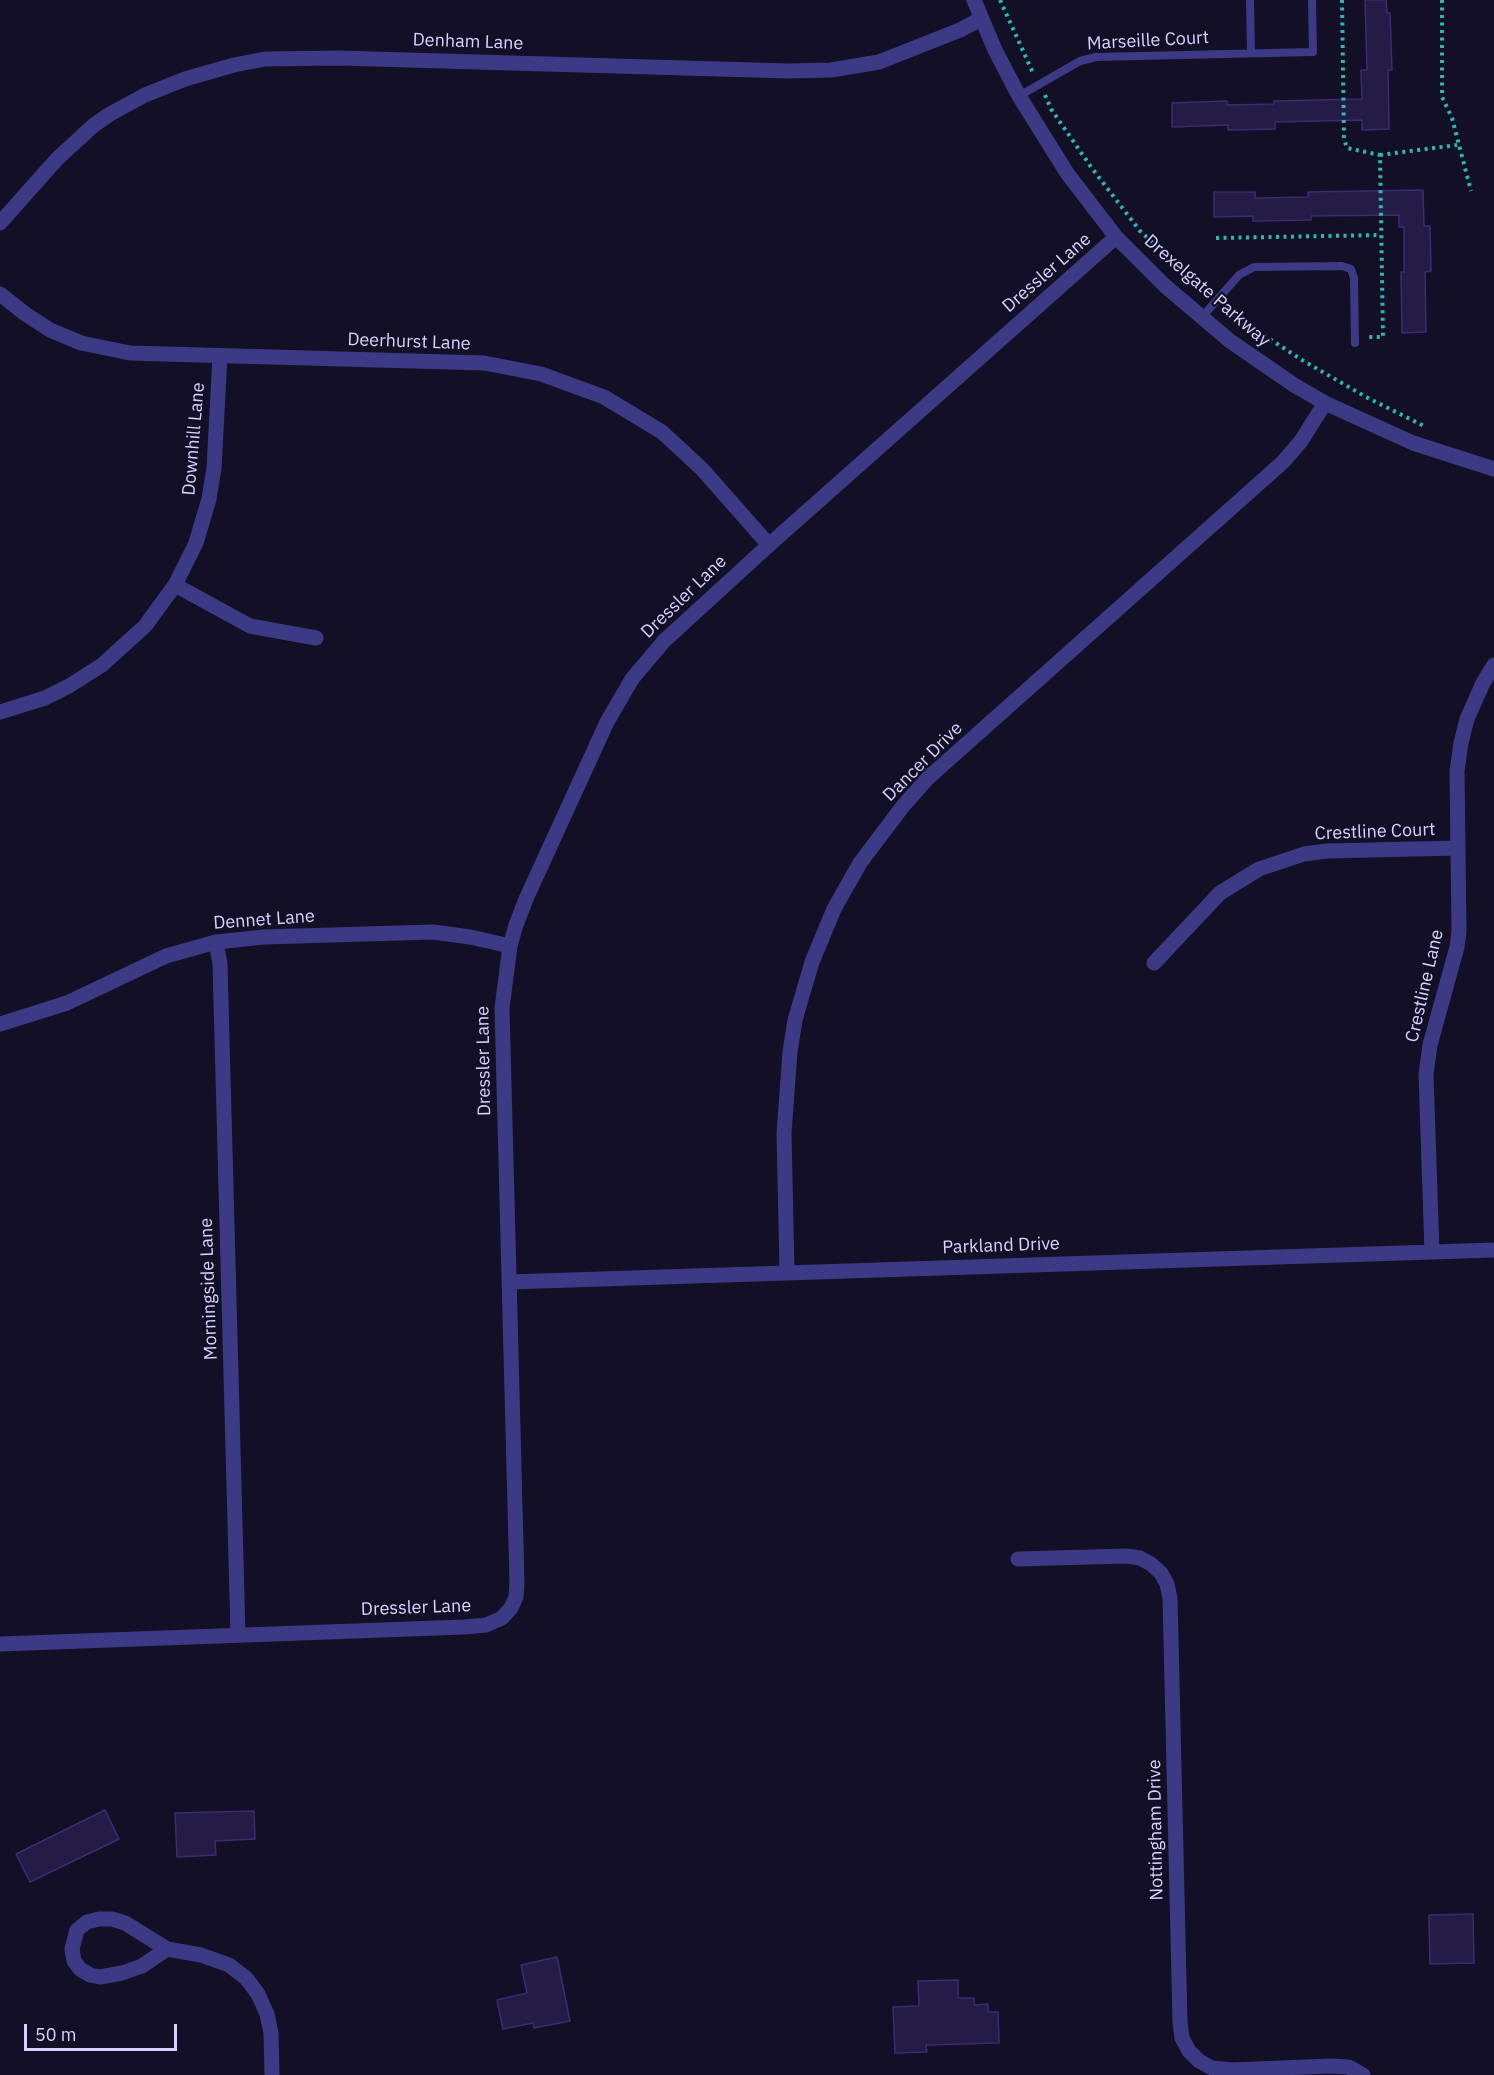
<!DOCTYPE html>
<html>
<head>
<meta charset="utf-8">
<style>
  body { margin:0 }
  #map { position:relative; width:1494px; height:2075px; overflow:hidden; background:#130f26; font-family:"IBM Plex Sans",sans-serif }
  canvas { display:block }
  .scale { position:absolute; left:24px; top:2024px; width:153px; height:27px; box-sizing:border-box; border:3px solid #d9d4ff; border-top:0; padding-left:8px; font-size:18px; line-height:21px; white-space:nowrap; color:#d9d4ff; -webkit-text-stroke:4px #130f26; paint-order:stroke }
</style>
</head>
<body>
<div id="map">
<canvas width="1494" height="2075"></canvas>
<div class="scale">50 m</div>
</div>
<script>
const ctx = document.querySelector('canvas').getContext('2d');
ctx.lineJoin = 'round';
function fill(path, color) { ctx.fillStyle = color; ctx.fill(path, 'evenodd'); }
const shape = rows => new Path2D(rows.map(r => 'M' + r).join(''));
function trace(path, color, width, dash) { ctx.strokeStyle = color; ctx.lineWidth = width; ctx.lineCap = dash ? 'butt' : 'round'; ctx.setLineDash(dash || []); ctx.stroke(path); }
function label(font, color, halo, rows, align = 'center') {
  ctx.font = font + ' "IBM Plex Sans",sans-serif'; ctx.lineWidth = 4.5; ctx.setLineDash([]); ctx.textBaseline = 'middle'; ctx.strokeStyle = halo; ctx.fillStyle = color; for (const [text, x, y, turn = 0] of rows) {
    ctx.save(); ctx.translate(x, y); ctx.rotate((+turn || 0) * Math.PI / 180); ctx.textAlign = isNaN(turn) ? turn : align; if (halo) ctx.strokeText(text, 0, 0); ctx.fillText(text, 0, 0); ctx.restore();
  }
}
const building = shape([
  [1365,0,1386,0,1387,13,1390,13,1392,70,1388,70,1389,129,1362,130,1362,120,1275,122,1275,129,1228,130,1228,125,1172,127,1172,103,1227,101,1227,105,1274,104,1274,101,1362,99,1361,70,1367,70,1365,0],
  [1423,190,1424,226,1430,226,1431,271,1425,272,1426,332,1402,333,1401,272,1404,272,1404,227,1399,227,1399,215,1311,216,1311,220,1253,221,1253,216,1214,217,1214,192,1255,192,1255,198,1308,197,1308,192,1423,190],
  [105,1810,119,1839,30,1882,16,1854,105,1810],
  [254,1811,255,1839,215,1841,216,1855,177,1857,175,1813,254,1811],
  [1473,1914,1474,1963,1430,1964,1429,1915,1473,1914],
  [557,1957,570,2021,534,2028,533,2023,503,2029,497,2000,527,1993,521,1965,557,1957],
  [958,1980,958,1998,974,1998,974,2005,988,2004,988,2012,998,2012,999,2043,926,2045,927,2052,895,2053,893,2007,919,2006,918,1981,958,1980]
]);
const path = shape([
  [1000,0,1033,73],
  [1342,0,1344,139,1347,148,1380,155,1383,337,1367,337],
  [1442,0,1442,97,1452,118,1471,191],
  [1045,95,1051,109,1091,167,1140,231,1207,292],
  [1380,155,1457,145],
  [1216,238,1381,235],
  [1227,309,1239,319,1302,360,1366,397,1426,427]
]);
const service = shape([
  [1250,0,1251,53],
  [1019,96,1080,61,1096,57,1313,52,1312,0],
  [1202,317,1239,275,1254,267,1342,266,1351,269,1354,278,1355,343]
]);
const minor = shape([
  [974,0,995,50,1019,96,1067,173,1116,237,1164,285,1230,341,1294,385,1325,403,1413,443,1494,469],
  [0,223,57,159,94,125,110,114,145,95,185,79,234,65,265,59,339,58,788,71,831,70,879,62,960,30,981,19],
  [0,294,24,313,50,330,81,343,130,353,484,363,541,374,604,397,662,432,702,469,769,545],
  [175,585,250,626,316,638],
  [0,712,45,698,69,686,102,665,145,626,175,585,196,543,209,499,214,468,220,356],
  [216,942,220,964,238,1635],
  [1154,963,1220,893,1259,869,1304,854,1327,851,1458,848],
  [0,1024,67,1003,166,956,216,942,264,937,433,932,470,937,510,946],
  [1432,1252,1426,1074,1430,1045,1457,947,1459,931,1457,771,1461,743,1467,719,1483,683,1494,665],
  [787,1272,784,1133,790,1052,795,1020,812,962,834,909,860,863,903,806,928,778,1283,462,1301,441,1325,403],
  [509,1282,1494,1250],
  [1018,1559,1126,1556,1140,1558,1151,1564,1161,1573,1167,1584,1170,1598,1180,2022,1182,2038,1189,2051,1199,2061,1212,2068,1231,2070,1331,2066,1349,2067,1363,2075],
  [0,1644,464,1627,486,1625,502,1618,511,1608,516,1597,517,1583,502,1008,510,946,516,925,526,899,607,722,632,679,664,641,769,545,1116,237],
  [167,1949,142,1966,122,1973,100,1977,90,1975,80,1969,74,1961,72,1949,77,1930,87,1922,99,1919,112,1919,125,1923,167,1949,201,1955,229,1965,246,1978,258,1994,267,2014,271,2033,272,2075]
]);
const streetNames = [
  ["Marseille Court",1148,41,-3],
  ["Denham Lane",468,42,2],
  ["Dressler Lane",1047,273,-41],
  ["Drexelgate Parkway",1207,291,41],
  ["Deerhurst Lane",409,342,2],
  ["Downhill Lane",194,439,-85],
  ["Dressler Lane",684,597,-44],
  ["Dancer Drive",923,762,-45],
  ["Crestline Court",1375,832,-2],
  ["Dennet Lane",264,920,-4],
  ["Crestline Lane",1425,986,-77],
  ["Dressler Lane",484,1061,-91],
  ["Parkland Drive",1001,1246,-2],
  ["Morningside Lane",209,1289,-92],
  ["Dressler Lane",416,1608,-2],
  ["Nottingham Drive",1156,1830,-91]
];
fill(building, '#241b47');
trace(building, '#3b2d73', 1.5);
trace(path, '#2fb8b0', 4, [3, 4.5]);
trace(service, '#3d3a85', 8);
trace(minor, '#3d3a85', 15);
label('18px', '#d9d4ff', '#130f26', streetNames);
</script>
</body>
</html>
